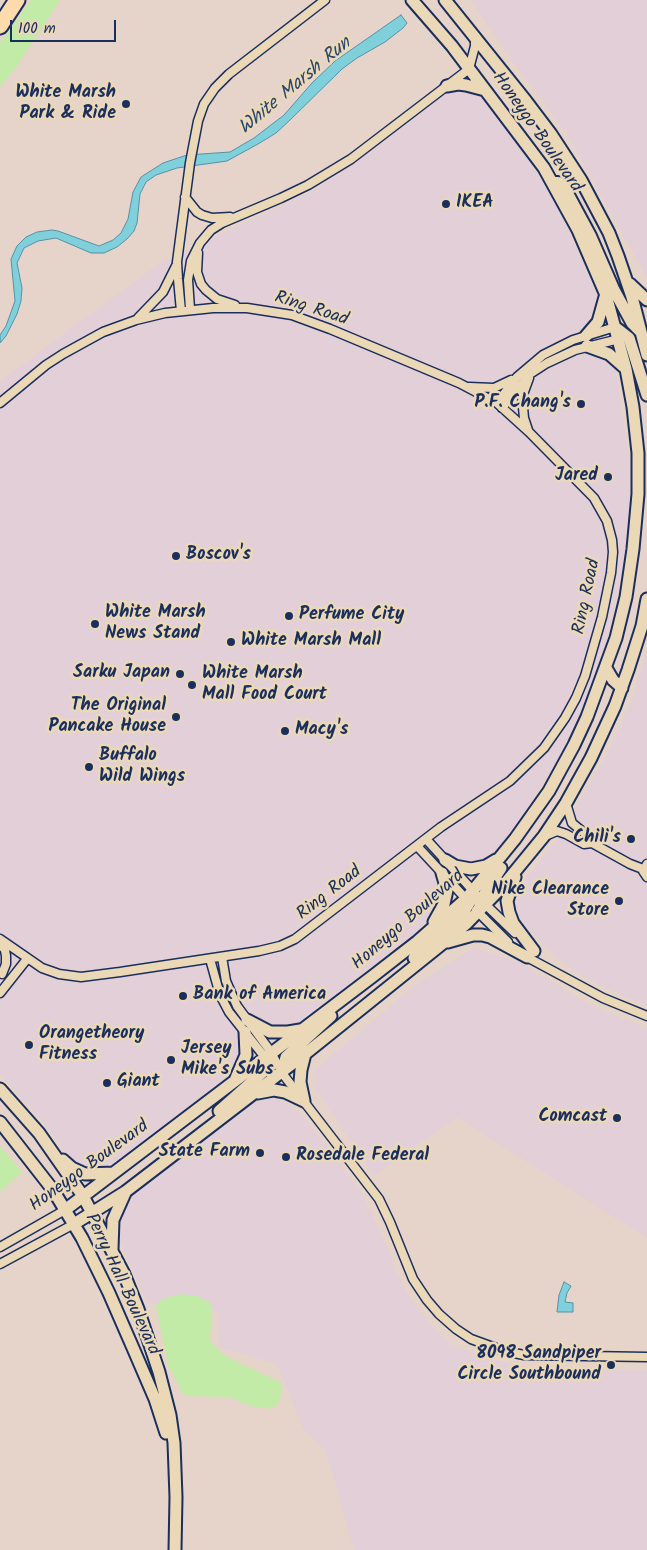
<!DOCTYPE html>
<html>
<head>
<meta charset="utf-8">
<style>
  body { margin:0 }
  #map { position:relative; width:647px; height:1550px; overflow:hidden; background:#e6d3ca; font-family:Kalam,sans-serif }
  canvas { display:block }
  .scale { position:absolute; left:10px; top:20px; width:106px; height:22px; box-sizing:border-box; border:2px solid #1b2f5e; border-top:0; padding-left:6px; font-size:15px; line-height:18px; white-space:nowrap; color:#1b2f5e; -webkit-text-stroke:4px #ebd8b6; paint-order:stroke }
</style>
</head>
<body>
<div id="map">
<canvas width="647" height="1550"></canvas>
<div class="scale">100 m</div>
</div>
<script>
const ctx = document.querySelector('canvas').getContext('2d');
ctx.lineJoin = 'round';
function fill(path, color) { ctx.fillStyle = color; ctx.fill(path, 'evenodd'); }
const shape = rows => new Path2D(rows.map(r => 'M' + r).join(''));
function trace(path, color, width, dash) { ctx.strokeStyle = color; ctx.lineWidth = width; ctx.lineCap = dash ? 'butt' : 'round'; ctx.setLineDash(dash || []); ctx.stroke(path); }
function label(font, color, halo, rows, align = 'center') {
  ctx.font = font + ' Kalam,sans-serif'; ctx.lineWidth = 5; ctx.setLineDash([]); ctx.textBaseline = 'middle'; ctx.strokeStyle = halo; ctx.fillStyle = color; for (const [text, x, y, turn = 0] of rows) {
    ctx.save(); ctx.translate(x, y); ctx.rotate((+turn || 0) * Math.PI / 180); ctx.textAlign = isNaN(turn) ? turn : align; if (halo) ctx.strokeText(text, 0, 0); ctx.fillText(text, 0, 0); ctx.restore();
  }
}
const built = shape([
  [471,0,647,0,647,277,566,132,522,74],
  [461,89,483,95,489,102,524,150,556,202,596,292,616,372,631,470,626,553,603,659,571,737,526,811,493,856,412,936,114,1164,97,1171,82,1167,71,1161,53,1134,12,1087,0,1076,0,381,159,264,306,194,331,179,444,95,453,90],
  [647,650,647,1006,599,985,573,970,557,958,527,928,519,916,516,902,516,893,522,883,557,840,607,754,632,700],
  [474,948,521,963,586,1003,647,1029,647,1238,457,1117,374,1176,316,1089,316,1069,418,983],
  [275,1097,294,1108,304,1118,360,1190,388,1248,395,1271,411,1300,432,1325,452,1345,489,1359,545,1371,647,1370,647,1550,354,1550,326,1450,304,1430,277,1364,219,1347,218,1311,147,1303,120,1241,117,1228,120,1214,129,1198,255,1102]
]);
const green = shape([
  [31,0,60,0,17,66,0,87,0,43],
  [0,1146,22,1172,0,1192],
  [181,1294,197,1296,212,1304,210,1341,225,1356,282,1383,280,1401,272,1409,250,1406,231,1397,184,1396,168,1365,156,1306,162,1299]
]);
const water = shape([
  [401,15,407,23,403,28,385,42,357,58,342,69,289,121,276,133,258,144,227,161,177,168,156,175,146,182,140,194,137,223,134,231,127,239,117,247,104,253,91,253,56,238,38,241,24,248,17,263,22,288,21,301,17,314,6,336,0,343,0,335,6,326,15,301,11,259,17,246,26,237,37,232,52,230,58,231,99,246,113,240,121,233,128,219,133,192,141,177,163,163,187,155,230,152,254,138,284,115,312,83,335,61,401,15],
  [564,1282,571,1286,567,1293,565,1302,573,1303,573,1312,557,1312,559,1295,564,1282]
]);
const street = shape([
  [185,197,197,212,202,215,212,218,230,217],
  [198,253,197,272,201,284,206,290,217,299,235,305],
  [190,309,188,280,191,261,200,243,211,230,222,223,281,198,308,185,351,159,469,69,475,46,475,36],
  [181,311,178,279,177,262,190,163,198,121,204,104,215,88,229,74,325,0],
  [138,318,163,292,176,266],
  [469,387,494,388,511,380],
  [0,403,46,365,63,354,103,332,136,320,165,313,213,308,247,308,292,315,330,329,459,383,497,403,529,432,594,498,607,521,612,540,613,552,611,573,602,617,585,676,576,698,565,718,544,748,510,781,441,827,295,939,280,946,259,951,120,972,81,977,59,974,42,968,0,939],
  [497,403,517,377,543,355,573,340,615,327],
  [502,408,530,374,547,363,575,350,619,339],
  [528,430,524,418,522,397,529,378],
  [566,803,572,823,588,836,592,843,630,864,643,869],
  [545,836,557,831,566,834,584,844,592,843],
  [426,839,486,905,515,933],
  [417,846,468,901],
  [647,864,643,871,647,877],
  [476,910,508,942],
  [0,944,5,950,6,956,6,964,2,974],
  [525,956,603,998,647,1016],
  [222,957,226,981,237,1006,271,1052,282,1073,379,1199,390,1222,413,1279,427,1300,439,1314,456,1329,471,1339,504,1351,524,1355,647,1357],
  [210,959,220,995,229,1012,267,1060],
  [0,993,27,959],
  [0,1247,65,1210],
  [0,1264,74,1224]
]);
const secondary = shape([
  [445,0,526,101,551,134,581,180,609,233,618,256,632,297,647,355],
  [447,86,458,84,466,85,485,90],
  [552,182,562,183,590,235,614,290,632,323,640,331],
  [630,284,647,300],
  [615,327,629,338,647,395],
  [586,336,598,322,605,297],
  [587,346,609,354,626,369],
  [606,668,613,680,622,688],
  [445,860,455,866,471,869,486,866,496,860],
  [515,877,507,901,509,912,513,923,534,951],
  [479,909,486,891,501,868],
  [434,922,444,904,447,890,442,873],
  [448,942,473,935,482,935,490,937,527,957],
  [414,958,464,911,471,900],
  [247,1020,270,1032,288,1032,300,1030],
  [282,1073,286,1057,331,1016],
  [236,1078,246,1055,245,1032],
  [0,1089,39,1133,83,1196,124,1274,138,1309,159,1372,170,1415,174,1443,176,1497,175,1550],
  [258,1093,274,1090,285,1092,304,1101],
  [304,1101,300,1082,301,1070,305,1054],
  [219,1111,264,1071,269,1062,271,1052],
  [0,1122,53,1190,82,1238,109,1293,133,1348,155,1399,166,1433],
  [63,1160,72,1168,85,1174,114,1173],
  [65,1210,373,976,418,941,466,899,515,839,549,791,574,745,587,717,616,638,626,597,633,549,638,494,638,453,633,407,626,369,606,295,578,230,544,168,452,46,412,0],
  [74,1224,125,1192,305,1054,442,944,467,923,503,886,544,836,566,803,591,758,615,706,628,670,642,626,647,599],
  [112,1249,113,1220,125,1193]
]);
const highway = shape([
  [0,26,17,0]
]);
const markers = [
  [126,104,5,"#1b2f5e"],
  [446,204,5,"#1b2f5e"],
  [581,404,5,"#1b2f5e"],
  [608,477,5,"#1b2f5e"],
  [176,556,5,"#1b2f5e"],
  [289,616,5,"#1b2f5e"],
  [95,624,5,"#1b2f5e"],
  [231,642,5,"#1b2f5e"],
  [180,674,5,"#1b2f5e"],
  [192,685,5,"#1b2f5e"],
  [176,717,5,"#1b2f5e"],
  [285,731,5,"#1b2f5e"],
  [89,767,5,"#1b2f5e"],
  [631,839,5,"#1b2f5e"],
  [619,901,5,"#1b2f5e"],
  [183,996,5,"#1b2f5e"],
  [29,1045,5,"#1b2f5e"],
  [171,1060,5,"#1b2f5e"],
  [107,1083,5,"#1b2f5e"],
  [617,1118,5,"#1b2f5e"],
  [260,1153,5,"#1b2f5e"],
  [286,1157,5,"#1b2f5e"],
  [611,1365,5,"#1b2f5e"]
];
const poiNames = [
  ["White Marsh",116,94,"right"],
  ["Park & Ride",116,115,"right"],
  ["IKEA",456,204],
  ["P.F. Chang's",571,404,"right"],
  ["Jared",598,477,"right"],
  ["Boscov's",186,556],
  ["White Marsh",105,614],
  ["News Stand",105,635],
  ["Perfume City",299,616],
  ["White Marsh Mall",241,642],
  ["Sarku Japan",170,674,"right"],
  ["White Marsh",202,675],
  ["Mall Food Court",202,696],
  ["The Original",166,707,"right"],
  ["Pancake House",166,728,"right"],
  ["Macy's",295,731],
  ["Buffalo",99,757],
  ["Wild Wings",99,778],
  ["Chili's",621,839,"right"],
  ["Nike Clearance",609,891,"right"],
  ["Store",609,912,"right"],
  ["Bank of America",193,996],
  ["Orangetheory",39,1035],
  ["Fitness",39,1056],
  ["Jersey",181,1050],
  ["Mike's Subs",181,1071],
  ["Giant",117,1083],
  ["Comcast",607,1118,"right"],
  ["State Farm",250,1153,"right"],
  ["Rosedale Federal",296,1157],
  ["8098 Sandpiper",601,1355,"right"],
  ["Circle Southbound",601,1376,"right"]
];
const streetNames = [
  ["Honeygo Boulevard",536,133,55],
  ["Ring Road",311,310,18],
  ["Ring Road",588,597,-78],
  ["Ring Road",330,894,-38],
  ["Honeygo Boulevard",409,921,-41],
  ["Honeygo Boulevard",90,1167,-36],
  ["Perry Hall Boulevard",121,1285,65]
];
const waterNames = [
  ["White Marsh Run",296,87,-40]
];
fill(built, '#e2cfd8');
fill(green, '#c2eba7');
fill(water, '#7fd0da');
trace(water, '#5790a8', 1);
trace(street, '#1b2f5e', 11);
trace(secondary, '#1b2f5e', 15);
trace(highway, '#1b2f5e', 19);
trace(street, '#ebd8b6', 8);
trace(secondary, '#ebd8b6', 11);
trace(highway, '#fedbac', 15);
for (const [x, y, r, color] of markers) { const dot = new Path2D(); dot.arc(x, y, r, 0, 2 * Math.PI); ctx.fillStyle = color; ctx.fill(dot); trace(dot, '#ebd8b6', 2); }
label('bold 18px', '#1b2f5e', '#ebd8b6', poiNames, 'left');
label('18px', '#1b2f5e', '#ebd8b6', streetNames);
label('italic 19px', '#2a4771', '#ebd8b6', waterNames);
</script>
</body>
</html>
